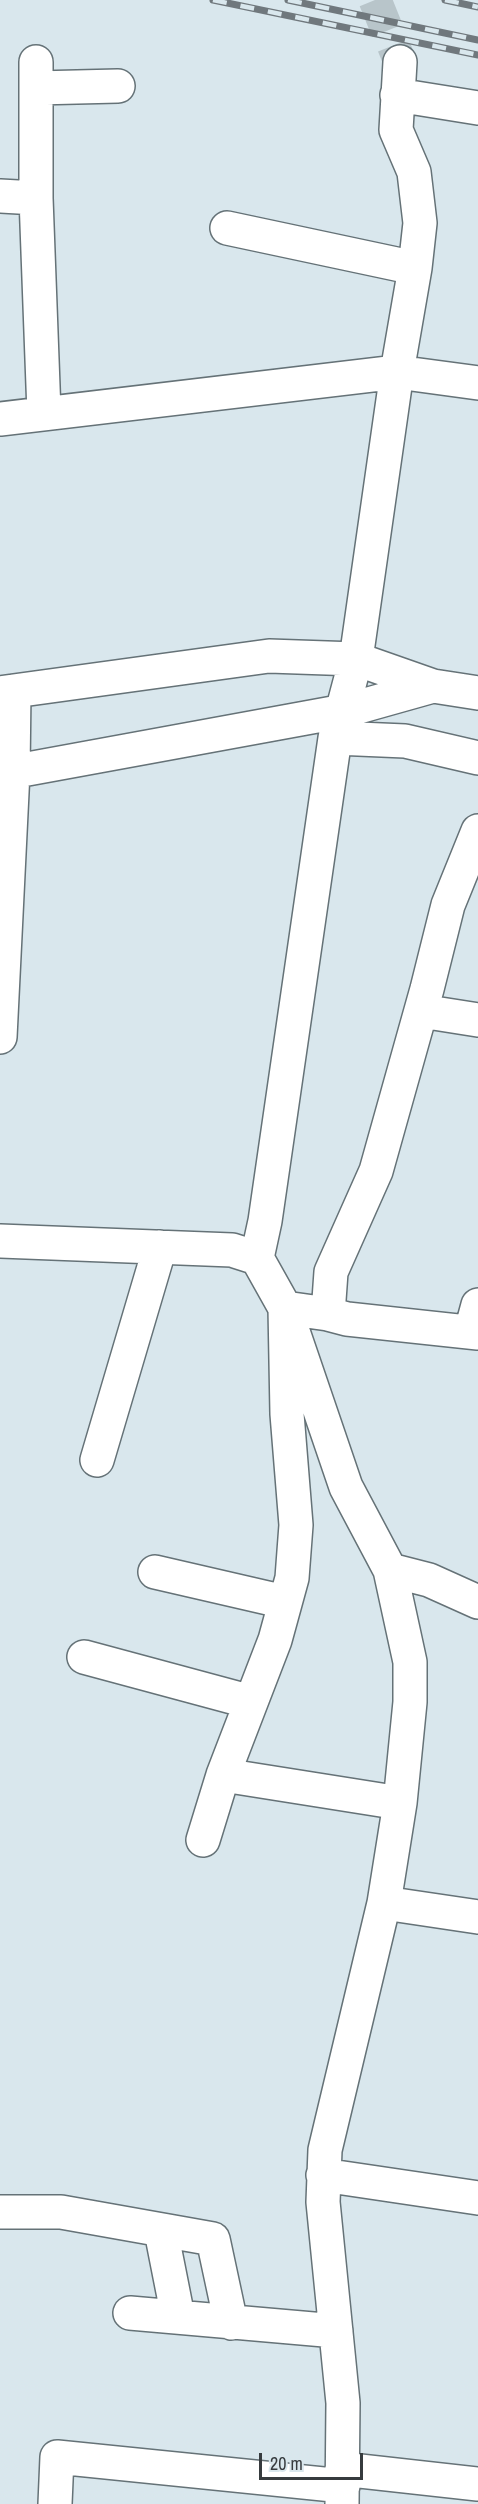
<!DOCTYPE html>
<html>
<head>
<meta charset="utf-8">
<style>
  body { margin:0 }
  #map { position:relative; width:478px; height:2504px; overflow:hidden; background:#d9e7ed; font-family:"Archivo Narrow",sans-serif }
  canvas { display:block }
  .scale { position:absolute; left:259px; top:2453px; width:104px; height:27px; box-sizing:border-box; border:3px solid #363b3e; border-top:0; padding-left:8px; font-size:18px; line-height:21px; white-space:nowrap; color:#363b3e; -webkit-text-stroke:4px #d9e7ed; paint-order:stroke }
</style>
</head>
<body>
<div id="map">
<canvas width="478" height="2504"></canvas>
<div class="scale">20 m</div>
</div>
<script>
const ctx = document.querySelector('canvas').getContext('2d');
ctx.lineJoin = 'round';
const shape = rows => new Path2D(rows.map(r => 'M' + r).join(''));
function trace(path, color, width, dash) { ctx.strokeStyle = color; ctx.lineWidth = width; ctx.lineCap = dash ? 'butt' : 'round'; ctx.setLineDash(dash || []); ctx.stroke(path); }
const minorTunnel = shape([
  [375,0,400,62]
]);
const minor = shape([
  [36,62,36,198,44,413],
  [36,88,118,86],
  [397,95,478,108],
  [0,196,36,198],
  [227,228,415,268],
  [0,419,397,372,478,383],
  [0,693,269,656,356,659,433,686,478,693],
  [335,738,405,741,478,758],
  [0,774,344,711,433,686],
  [421,1011,478,1020],
  [0,1037,13,772,14,691],
  [0,1241,232,1250,257,1258],
  [328,1314,331,1272,376,1171,427,989,448,905,478,831],
  [471,1331,478,1305],
  [97,1460,160,1247],
  [390,1570,429,1580,478,1602],
  [155,1572,285,1602],
  [84,1657,251,1702],
  [223,1775,400,1803],
  [203,1840,223,1775,275,1640,292,1578,296,1525,287,1414,285,1308,328,1314,347,1319,478,1333],
  [384,1903,478,1917],
  [323,2175,478,2198],
  [0,2212,61,2212,213,2239,231,2323],
  [161,2231,178,2317],
  [130,2313,336,2331],
  [342,2469,478,2484],
  [55,2504,57,2457,343,2486],
  [342,2504,343,2403,323,2202,325,2150,384,1903,400,1803,410,1702,410,1662,390,1570,346,1487,285,1308,257,1258,265,1221,335,738,356,659,397,372,415,268,420,223,414,172,396,130,400,62]
]);
const rail = shape([
  [213,0,478,55],
  [288,0,478,40],
  [445,0,478,7]
]);
trace(minorTunnel, '#b8c5ca', 33, [33, 16]);
trace(minor, '#657277', 36);
trace(minor, '#fff', 33);
trace(rail, '#70787d', 7);
trace(rail, '#d9e7ed', 4.5, [14]);
</script>
</body>
</html>
